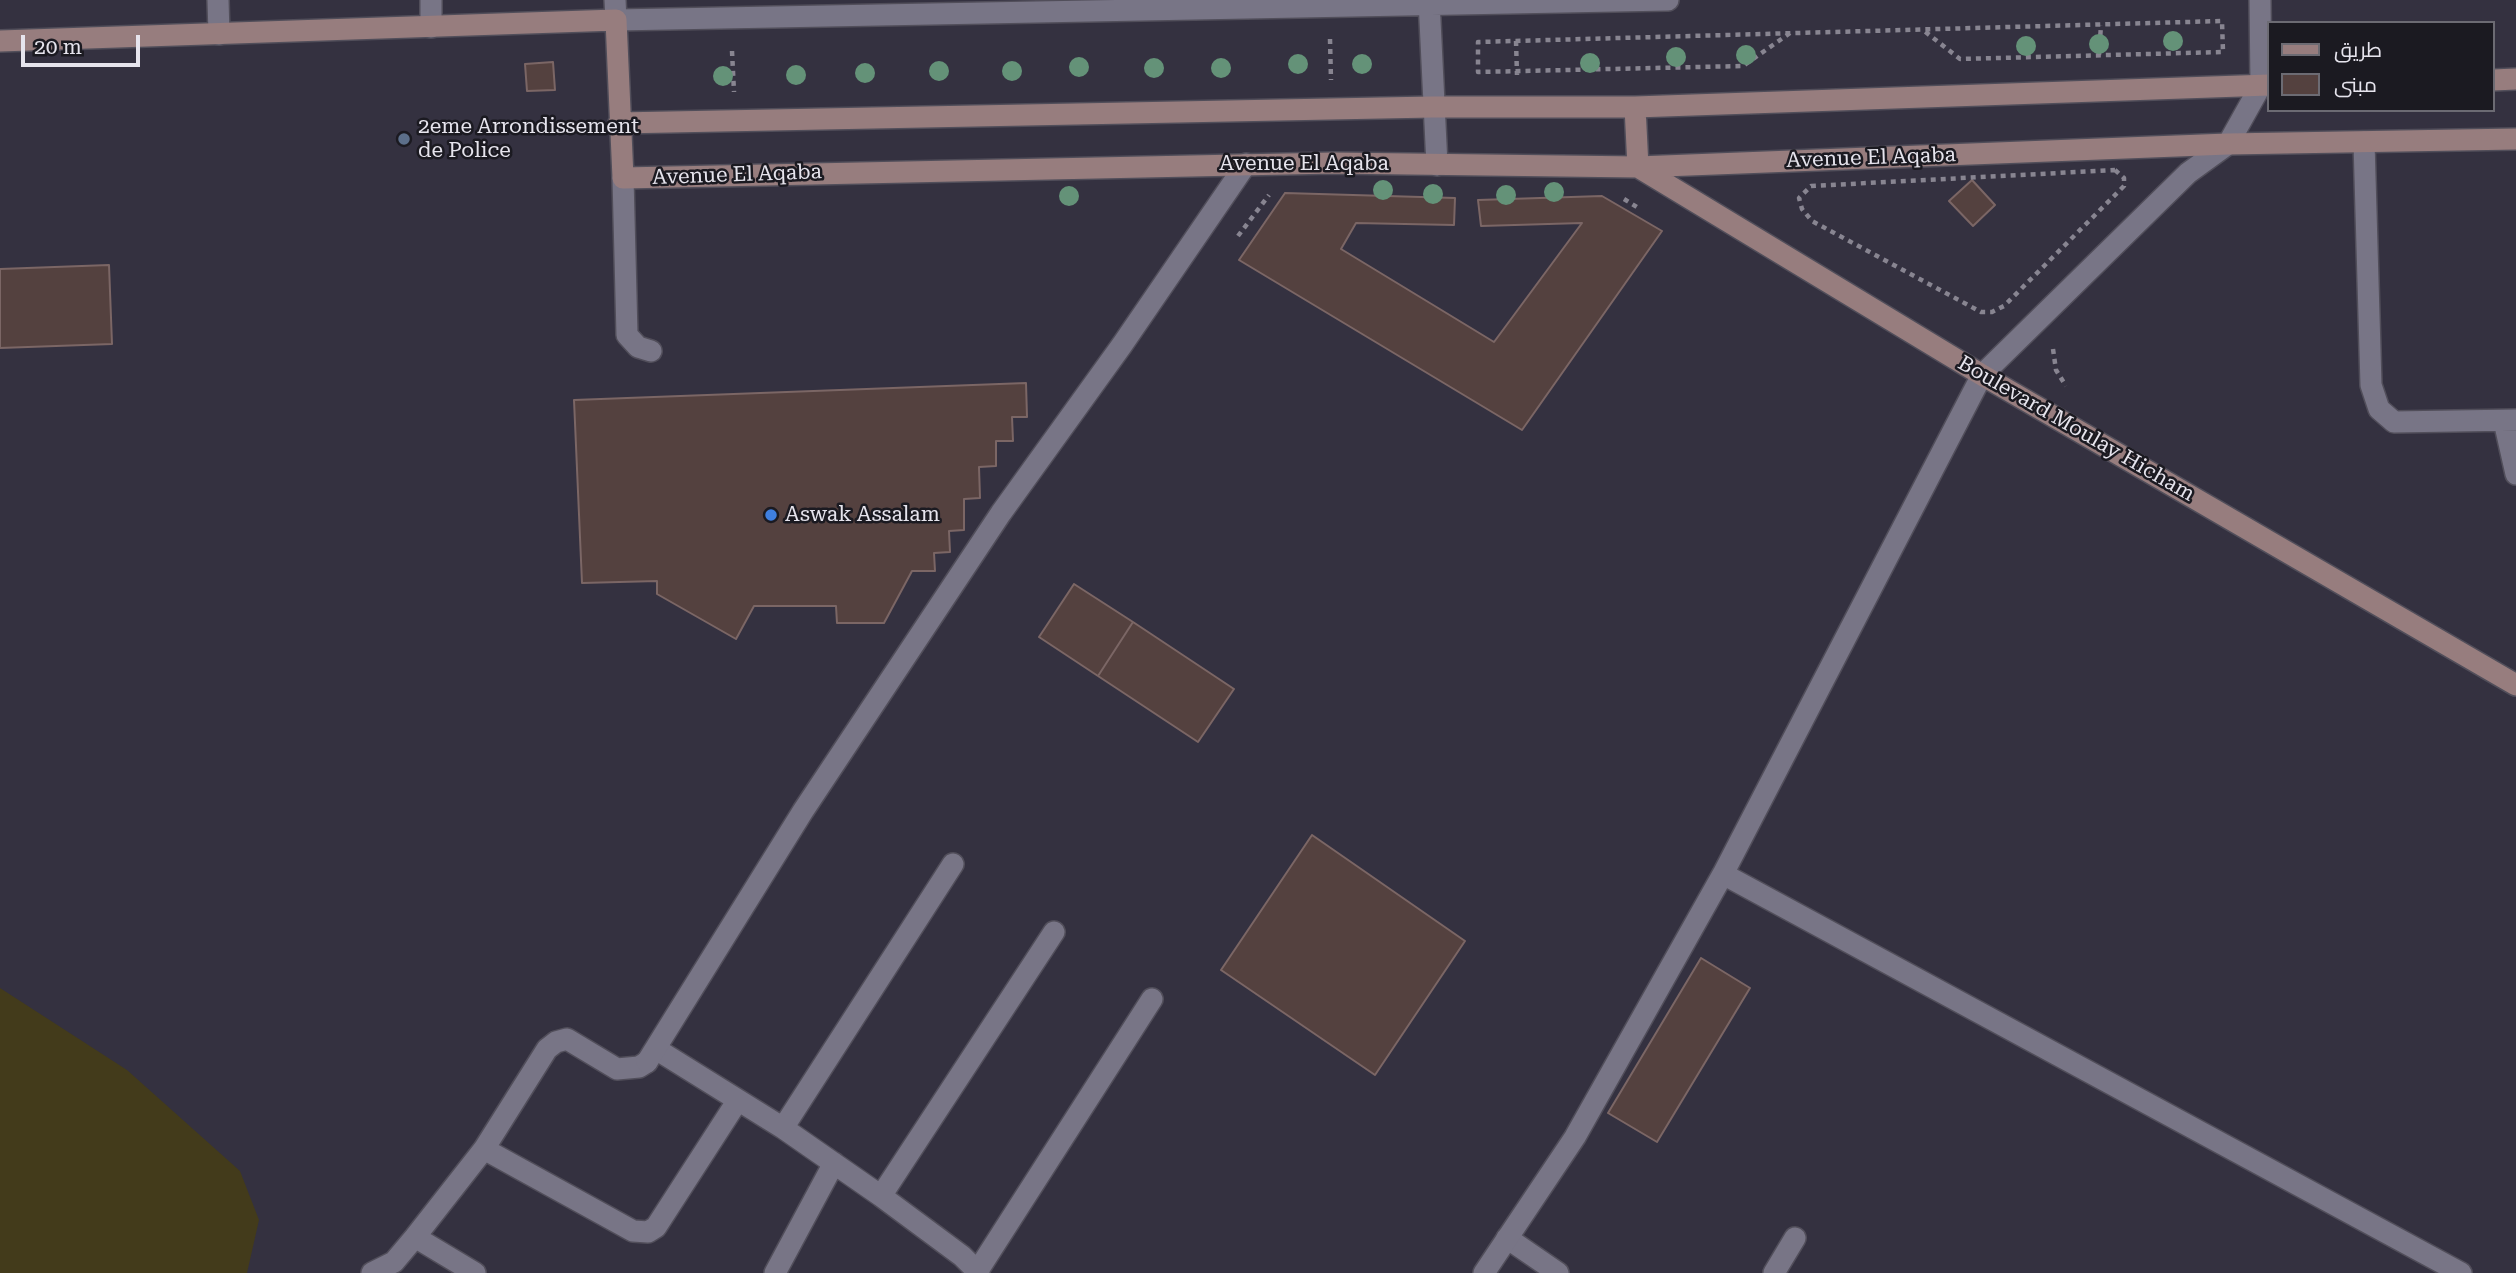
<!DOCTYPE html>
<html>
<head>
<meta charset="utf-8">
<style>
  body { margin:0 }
  #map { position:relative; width:2516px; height:1273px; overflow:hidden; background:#343140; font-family:"Roboto Serif",Cairo,serif }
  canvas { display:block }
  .legend { position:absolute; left:2267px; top:21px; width:228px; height:91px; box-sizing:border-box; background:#1b1a21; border:2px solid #6c6b73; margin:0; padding:9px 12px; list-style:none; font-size:21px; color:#e6e4ed }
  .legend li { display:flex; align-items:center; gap:14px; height:35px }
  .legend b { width:35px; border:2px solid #6c6b73 }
  .scale { position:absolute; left:21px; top:35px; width:119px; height:32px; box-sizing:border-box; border:4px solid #e6e4ed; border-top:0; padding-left:9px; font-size:21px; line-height:24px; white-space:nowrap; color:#e6e4ed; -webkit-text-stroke:5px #1b1a21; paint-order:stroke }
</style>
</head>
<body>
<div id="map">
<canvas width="2516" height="1273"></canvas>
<ul class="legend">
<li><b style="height:9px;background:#977d7e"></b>طريق</li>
<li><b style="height:19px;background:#54413f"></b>مبنى</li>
</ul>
<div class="scale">20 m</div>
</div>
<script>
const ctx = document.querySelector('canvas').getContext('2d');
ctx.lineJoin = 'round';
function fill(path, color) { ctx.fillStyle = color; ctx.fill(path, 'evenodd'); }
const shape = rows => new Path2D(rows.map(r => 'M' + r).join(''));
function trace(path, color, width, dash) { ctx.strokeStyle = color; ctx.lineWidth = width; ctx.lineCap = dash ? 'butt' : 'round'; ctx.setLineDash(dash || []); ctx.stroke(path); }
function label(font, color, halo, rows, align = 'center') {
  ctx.font = font + ' "Roboto Serif",serif'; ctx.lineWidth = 5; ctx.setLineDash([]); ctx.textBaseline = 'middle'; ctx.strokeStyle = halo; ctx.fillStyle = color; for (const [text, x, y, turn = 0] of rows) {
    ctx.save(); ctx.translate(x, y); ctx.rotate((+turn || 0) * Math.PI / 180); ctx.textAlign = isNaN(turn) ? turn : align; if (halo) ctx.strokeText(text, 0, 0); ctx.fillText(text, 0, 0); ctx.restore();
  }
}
const sand = shape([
  [0,988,127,1070,240,1171,259,1220,247,1273,0,1273]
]);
const building = shape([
  [553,62,555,90,527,91,525,64,553,62],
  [1972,180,1995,205,1973,226,1949,201,1972,180],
  [1285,193,1455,198,1454,225,1356,223,1341,249,1494,342,1582,223,1481,226,1478,200,1602,196,1662,231,1522,430,1239,260,1285,193],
  [109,265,112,344,0,348,0,269,109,265],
  [1026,383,1027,417,1012,417,1013,441,996,441,996,466,979,467,980,498,964,499,964,530,949,531,950,552,934,553,935,571,912,571,884,623,837,623,836,606,754,606,736,639,657,594,657,581,582,583,574,400,1026,383],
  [1074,584,1133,622,1098,676,1039,637,1074,584],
  [1133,622,1234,689,1198,742,1098,676,1133,622],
  [1312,835,1465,941,1375,1075,1221,970,1312,835],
  [1701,958,1750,988,1657,1142,1608,1113,1701,958]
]);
const path = shape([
  [1790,33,1743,66,1478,72,1478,42,2222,21,2223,52,1960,59,1923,30],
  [1330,39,1331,80],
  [1516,41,1517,75],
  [732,51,734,92],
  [2099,55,2101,25],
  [2115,170,2124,178,2124,186,2004,306,1992,312,1981,312,1812,221,1802,209,1799,198,1811,186,2115,170],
  [1624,199,1640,209],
  [1238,236,1269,195],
  [2053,349,2056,370,2066,386]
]);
const lane = shape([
  [218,0,219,34],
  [431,0,431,27],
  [623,178,627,335,638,347,651,351],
  [656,1049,783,1128,881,1196,962,1256,979,1273],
  [783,1128,953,864],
  [484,1149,633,1231,648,1232,656,1227,738,1100],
  [881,1196,1054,932],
  [415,1237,475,1273],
  [1507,1238,1558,1273],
  [977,1272,1152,999],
  [372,1273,394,1262,415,1237,484,1149,547,1049,556,1042,567,1039,617,1069,639,1067,647,1062],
  [775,1273,834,1163],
  [1774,1273,1795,1238]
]);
const street = shape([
  [615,0,616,20,1668,0],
  [1429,0,1437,165],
  [2364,142,2371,385,2379,409,2394,422,2516,420],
  [2504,421,2516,474],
  [1723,874,2461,1273],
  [647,1062,803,811,1001,513,1122,345,1246,164],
  [1484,1273,1575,1137,1723,874,1982,375,2188,173,2228,144,2261,85,2260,0]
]);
const secondary = shape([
  [0,41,616,20,623,178,1333,163,1638,167,2228,144,2516,139],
  [2493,80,2516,79],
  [1635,107,1638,167,1982,375,2516,685],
  [619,123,1432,107,1635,107,2269,85]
]);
const trees = [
  [2173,41],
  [2099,44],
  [2026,46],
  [1746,55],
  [1676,57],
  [1590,63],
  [1298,64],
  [1362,64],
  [1079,67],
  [1154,68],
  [1221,68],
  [939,71],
  [1012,71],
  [865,73],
  [796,75],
  [723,76],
  [1383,190],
  [1554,192],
  [1433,194],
  [1506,195],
  [1069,196]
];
const markers = [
  [404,139,7,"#5c6f8a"],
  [771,515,7,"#3f7fe0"]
];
const poiNames = [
  ["2eme Arrondissement",418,127],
  ["de Police",418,151],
  ["Aswak Assalam",785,515]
];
const streetNames = [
  ["Avenue El Aqaba",1871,158,-2],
  ["Avenue El Aqaba",1304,164],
  ["Avenue El Aqaba",737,175,-2],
  ["Boulevard Moulay Hicham",2076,429,30]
];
fill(sand, '#433b1b');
fill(building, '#54413f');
trace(building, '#7b6665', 2);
trace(lane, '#514e5a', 24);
trace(street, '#514e5a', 24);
trace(secondary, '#514e5a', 24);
trace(path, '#888591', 4.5, [5, 5]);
trace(lane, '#787586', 21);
trace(street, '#787586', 21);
trace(secondary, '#977d7e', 21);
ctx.fillStyle = '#649278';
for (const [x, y] of trees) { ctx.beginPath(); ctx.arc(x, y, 10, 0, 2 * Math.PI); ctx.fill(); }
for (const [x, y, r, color] of markers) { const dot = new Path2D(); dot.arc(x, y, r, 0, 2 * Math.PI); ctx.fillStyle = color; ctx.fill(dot); trace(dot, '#1b1a21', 2.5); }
label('21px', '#e6e4ed', '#1b1a21', poiNames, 'left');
label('21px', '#e6e4ed', '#1b1a21', streetNames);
</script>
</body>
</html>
